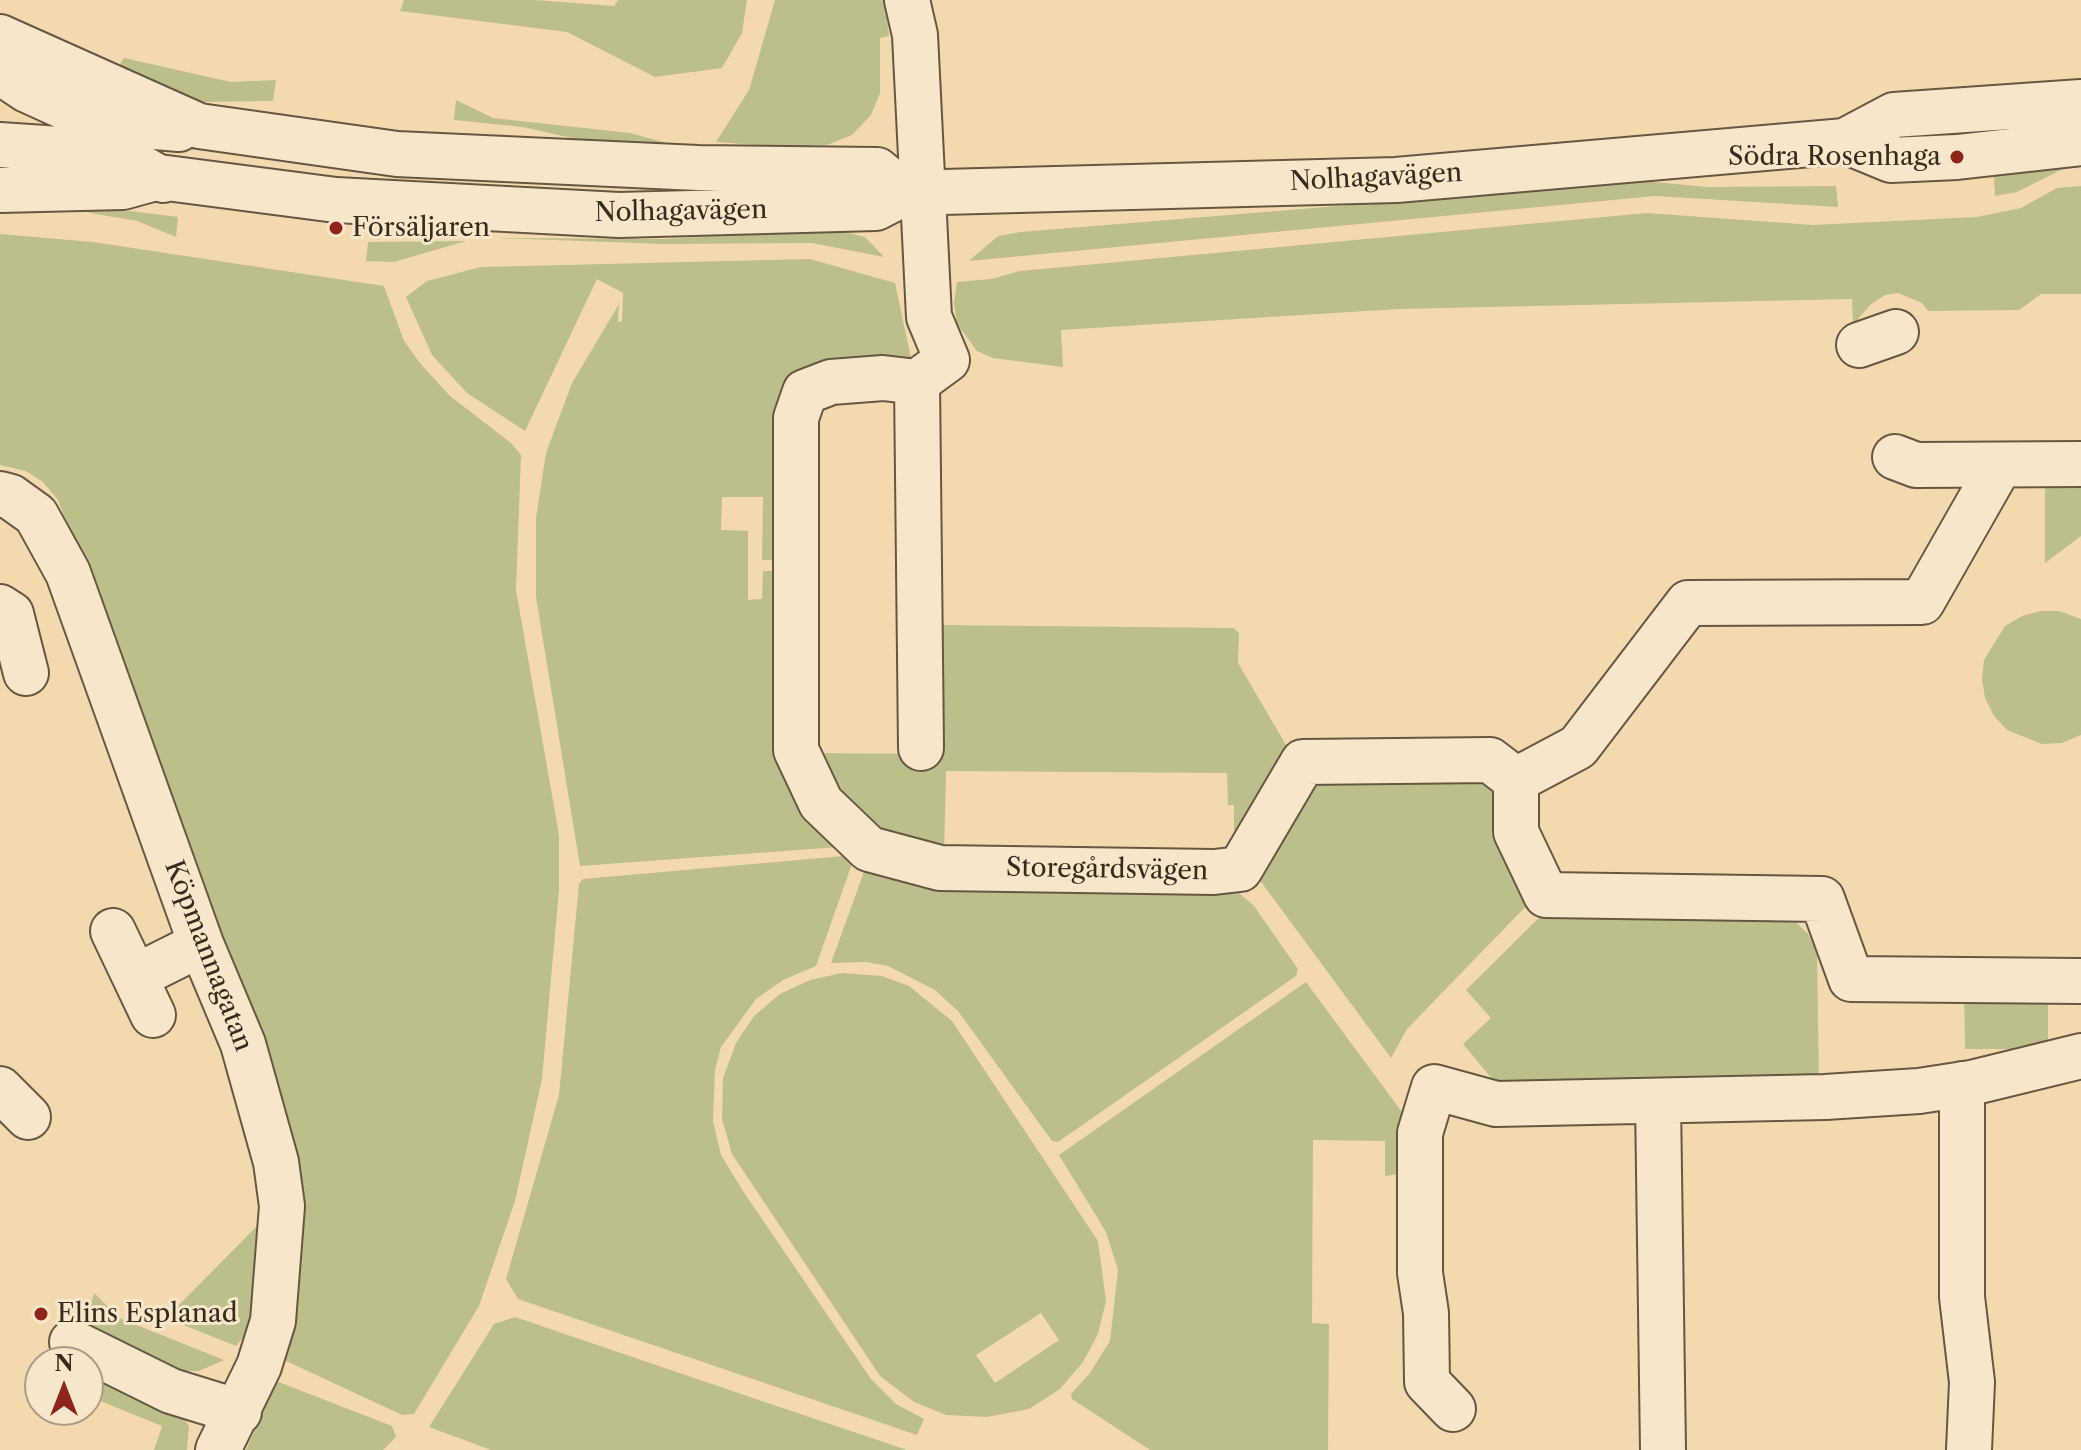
<!DOCTYPE html>
<html>
<head>
<meta charset="utf-8">
<style>
  body { margin:0 }
  #map { position:relative; width:2081px; height:1450px; overflow:hidden; background:#f3daae; font-family:"Libre Caslon Text",serif }
  canvas { display:block }
  .north { position:absolute; left:24px; top:1346px; width:80px; height:80px; box-sizing:border-box; background:#f7e7ca; border:2px solid #aa9c85; border-radius:50%; rotate:0deg; font-size:22px; font-weight:700; line-height:32px; text-align:center; color:#372b1e }
  .north::after { content:''; display:block; margin:auto; width:28px; height:36px; background:#8f2418; clip-path:polygon(50% 0,100% 100%,50% 72%,0 100%) }
</style>
</head>
<body>
<div id="map">
<canvas width="2081" height="1450"></canvas>
<div class="north">N</div>
</div>
<script>
const ctx = document.querySelector('canvas').getContext('2d');
ctx.lineJoin = 'round';
function fill(path, color) { ctx.fillStyle = color; ctx.fill(path, 'evenodd'); }
const shape = rows => new Path2D(rows.map(r => 'M' + r).join(''));
function trace(path, color, width, dash) { ctx.strokeStyle = color; ctx.lineWidth = width; ctx.lineCap = dash ? 'butt' : 'round'; ctx.setLineDash(dash || []); ctx.stroke(path); }
function label(font, color, halo, rows, align = 'center') {
  ctx.font = font + ' "Libre Caslon Text",serif'; ctx.lineWidth = 6; ctx.setLineDash([]); ctx.textBaseline = 'middle'; ctx.strokeStyle = halo; ctx.fillStyle = color; for (const [text, x, y, turn = 0] of rows) {
    ctx.save(); ctx.translate(x, y); ctx.rotate((+turn || 0) * Math.PI / 180); ctx.textAlign = isNaN(turn) ? turn : align; if (halo) ctx.strokeText(text, 0, 0); ctx.fillText(text, 0, 0); ctx.restore();
  }
}
const green = shape([
  [404,0,535,0,614,6,618,0,747,0,742,33,722,68,655,77,567,32,400,11],
  [775,0,885,0,889,36,880,38,880,93,871,115,852,135,827,145,786,147,716,142,749,90],
  [124,58,231,82,276,80,273,101,195,102,115,72],
  [456,100,493,118,630,133,704,153,607,146,523,127,454,120],
  [2071,165,2017,192,1995,196,1994,175],
  [1643,181,1708,187,1836,186,1838,207,1655,196,969,261,998,236,1021,232],
  [2081,186,2081,294,2041,294,2019,310,1928,311,1922,303,1898,293,1885,295,1870,305,1853,325,1852,299,1399,309,1061,330,1063,367,993,358,977,351,957,324,954,303,957,282,991,279,1020,271,1647,213,1813,225,1977,217,2021,208,2057,188],
  [81,205,178,217,176,237,137,221,90,213],
  [833,229,865,237,884,257,812,243,664,244,498,238,665,239],
  [0,234,93,242,384,286,404,341,420,363,450,396,511,443,521,455,516,590,559,835,559,890,542,1079,515,1201,479,1306,414,1414,402,1415,284,1360,239,978,58,500,43,482,26,471,0,465],
  [466,241,394,262,366,261,368,242],
  [810,259,895,283,912,363,817,370,780,560,762,560,763,497,722,497,721,530,748,531,748,600,762,599,763,571,781,571,781,749,853,846,580,866,536,597,536,518,546,453,572,383,619,304,618,322,622,321,623,293,597,279,525,431,467,393,432,355,406,297,427,281,481,267],
  [2045,478,2081,478,2081,536,2045,563],
  [2041,611,2059,611,2081,619,2081,735,2062,743,2042,744,2007,730,1994,716,1985,698,1982,679,1984,660,2005,626,2022,616],
  [940,625,1234,628,1239,633,1238,663,1286,745,1288,758,1245,829,1234,830,1234,805,1228,805,1227,773,946,771,944,856,870,829,807,753,938,754],
  [1474,771,1488,783,1531,901,1407,1029,1391,1058,1259,879,1305,784],
  [855,855,816,966,783,980,756,999,721,1047,715,1070,713,1121,721,1155,743,1191,871,1379,896,1404,924,1419,917,1435,518,1299,506,1279,559,1095,579,884,583,879],
  [869,858,1222,885,1239,893,1254,906,1298,969,1296,976,1058,1142,1052,1141,958,1011,935,990,888,966,866,962,831,963],
  [1551,906,1794,920,1808,934,1817,953,1819,1087,1507,1097,1463,1044,1491,1018,1466,990],
  [842,973,882,976,909,986,952,1021,1098,1241,1106,1301,1098,1334,1083,1362,1060,1389,1029,1409,987,1417,946,1415,914,1402,880,1376,732,1154,722,1119,723,1078,736,1043,754,1016,780,994,810,980],
  [1041,1313,1059,1340,995,1383,976,1355],
  [1306,982,1410,1123,1407,1173,1385,1176,1385,1141,1313,1140,1312,1323,1329,1324,1328,1450,1150,1450,1072,1399,1071,1394,1090,1373,1110,1341,1118,1270,1106,1232,1059,1155],
  [1964,993,2048,993,2048,1043,2026,1049,1965,1049],
  [259,1224,256,1292,250,1329,236,1346,166,1318],
  [94,1293,119,1318,224,1360,199,1371,181,1371,128,1352,87,1321],
  [515,1317,756,1399,907,1450,491,1450,429,1427,494,1324],
  [88,1374,183,1418,189,1426,187,1450,154,1450,162,1426,88,1396],
  [276,1381,392,1426,396,1437,383,1450,246,1450]
]);
const minor = shape([
  [907,0,915,35,929,317,947,360,917,382,883,378,831,382,805,392,796,418,796,750,821,803,869,849,940,868,1214,872,1240,869,1303,762,1490,760,1516,780,1516,832,1546,895,1822,899,1851,979,2081,981],
  [0,37,199,126,397,154,698,168,877,170,905,193],
  [3,74,27,90,82,115,121,124,179,129],
  [1845,141,1891,160,1957,157,2081,143],
  [0,145,74,150,125,158,163,180],
  [0,190,123,187,159,177,336,200,619,215,876,208,905,193,1396,180,1845,141,1894,115,2081,102],
  [1859,345,1896,332],
  [917,382,921,748],
  [1895,457,1916,465,2081,464],
  [0,494,11,497,36,515,68,573,201,944,243,1044,276,1162,282,1206,273,1321,259,1366,218,1450],
  [0,607,11,614,26,673],
  [1516,780,1578,747,1688,603,1922,602,2000,465],
  [113,931,153,1015],
  [135,977,201,944],
  [1962,1084,1962,1297,1972,1382,1969,1450],
  [0,1089,28,1117],
  [1658,1101,1663,1450],
  [72,1342,171,1391,239,1412],
  [1453,1409,1427,1382,1426,1313,1420,1273,1420,1133,1434,1087,1496,1104,1825,1097,1919,1091,1971,1083,2081,1056]
]);
const markers = [
  [1957,157,8,"#8f2418"],
  [336,228,8,"#8f2418"],
  [41,1314,8,"#8f2418"]
];
const poiNames = [
  ["Södra Rosenhaga",1941,157,"right"],
  ["Försäljaren",352,228],
  ["Elins Esplanad",57,1314]
];
const streetNames = [
  ["Nolhagavägen",1376,178,-3],
  ["Nolhagavägen",681,212,-1],
  ["Storegårdsvägen",1107,870,1],
  ["Köpmannagatan",208,956,69]
];
fill(green, '#bcbf8a');
trace(minor, '#665742', 48);
trace(minor, '#f7e7ca', 44);
for (const [x, y, r, color] of markers) { const dot = new Path2D(); dot.arc(x, y, r, 0, 2 * Math.PI); ctx.fillStyle = color; ctx.fill(dot); trace(dot, '#f7e7ca', 3); }
label('26px', '#372b1e', '#f7e7ca', poiNames, 'left');
label('26px', '#372b1e', '#f7e7ca', streetNames);
</script>
</body>
</html>
